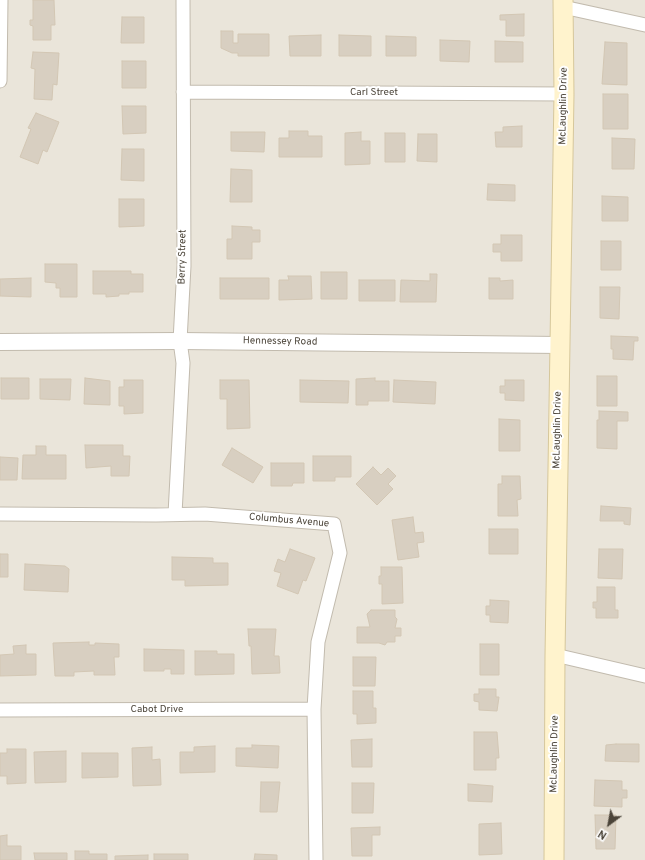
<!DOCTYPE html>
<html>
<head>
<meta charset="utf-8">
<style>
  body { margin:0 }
  #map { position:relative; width:645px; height:860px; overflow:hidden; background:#f6f3ec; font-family:Overpass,sans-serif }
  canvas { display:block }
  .north { position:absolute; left:589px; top:804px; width:40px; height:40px; -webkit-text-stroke:3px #fff; paint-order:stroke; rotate:212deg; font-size:11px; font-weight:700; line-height:16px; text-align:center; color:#4b4439 }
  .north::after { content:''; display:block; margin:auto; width:14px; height:18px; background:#4b4439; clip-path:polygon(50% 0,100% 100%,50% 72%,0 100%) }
</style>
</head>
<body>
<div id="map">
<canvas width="645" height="860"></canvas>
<div class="north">N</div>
</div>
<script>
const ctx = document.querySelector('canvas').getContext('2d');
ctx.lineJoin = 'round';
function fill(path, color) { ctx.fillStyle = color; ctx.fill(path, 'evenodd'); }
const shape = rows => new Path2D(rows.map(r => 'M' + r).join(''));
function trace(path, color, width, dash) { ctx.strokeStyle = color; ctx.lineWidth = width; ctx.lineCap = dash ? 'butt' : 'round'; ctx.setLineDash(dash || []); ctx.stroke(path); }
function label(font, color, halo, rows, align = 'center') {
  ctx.font = font + ' Overpass,sans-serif'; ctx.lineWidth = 4; ctx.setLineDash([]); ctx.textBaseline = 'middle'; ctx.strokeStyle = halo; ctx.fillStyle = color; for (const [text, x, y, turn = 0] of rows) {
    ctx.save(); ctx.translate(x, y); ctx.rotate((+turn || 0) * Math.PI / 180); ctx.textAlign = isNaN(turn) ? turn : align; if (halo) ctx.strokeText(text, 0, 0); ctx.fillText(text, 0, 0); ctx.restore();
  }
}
const residential = shape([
  [0,0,645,0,645,860,0,860]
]);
const building = shape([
  [33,0,54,0,55,25,51,25,51,40,33,40,33,26,30,25,30,20,33,20,33,0],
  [524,14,524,36,506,36,506,20,500,20,500,15,524,14],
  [122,17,144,17,144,43,121,43,122,17],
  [221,31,233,31,233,43,238,43,238,34,269,34,269,56,238,56,238,53,232,53,221,48,221,31],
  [321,35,321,56,290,56,289,36,321,35],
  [339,35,371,36,371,56,339,56,339,35],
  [386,36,416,37,416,56,386,56,386,36],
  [440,40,470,41,469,62,440,61,440,40],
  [495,41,523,42,523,62,495,62,495,41],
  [605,42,627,43,627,85,602,84,605,42],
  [33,52,59,53,57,85,53,84,52,100,34,99,35,69,31,68,33,52],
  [122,61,146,61,146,88,122,88,122,61],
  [603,94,628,94,628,129,603,129,603,94],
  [122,106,146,106,146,133,123,134,122,106],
  [36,113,59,122,47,152,43,150,38,164,20,157,31,129,28,128,36,113],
  [522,126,522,147,496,147,495,132,503,132,503,127,522,126],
  [289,131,308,131,308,136,322,136,322,157,279,157,279,138,289,138,289,131],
  [231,132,265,132,264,152,231,151,231,132],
  [361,132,361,141,370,141,370,164,345,165,345,133,361,132],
  [385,133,405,133,405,162,385,162,385,133],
  [418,134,437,134,437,162,417,161,418,134],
  [612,138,635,139,634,169,612,169,612,138],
  [122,149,144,149,144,181,121,180,122,149],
  [231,169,252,170,252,202,230,202,231,169],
  [488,184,515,185,515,201,487,200,488,184],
  [602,196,628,197,628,221,602,221,602,196],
  [119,199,144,199,144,226,119,227,119,199],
  [232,226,252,227,252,230,260,230,260,242,252,242,252,259,227,259,227,239,232,239,232,226],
  [501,235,522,235,522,261,501,261,501,252,493,252,493,244,501,244,501,235],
  [601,241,621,241,621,270,601,270,601,241],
  [45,264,77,264,77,297,60,297,60,288,56,288,56,283,45,282,45,264],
  [93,271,131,271,131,274,143,274,143,292,129,292,129,294,119,294,119,296,106,297,106,294,93,294,93,271],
  [321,272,347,272,347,299,321,299,321,272],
  [430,274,437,274,436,302,400,302,401,280,430,281,430,274],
  [288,276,311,276,312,299,279,300,279,280,289,280,288,276],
  [31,278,31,297,0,296,0,279,31,278],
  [220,278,269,278,269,299,220,299,220,278],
  [489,278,500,278,500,281,513,280,513,299,489,299,489,278],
  [359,280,395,280,395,301,359,301,359,280],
  [600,287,620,287,619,319,600,318,600,287],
  [611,336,638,337,638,341,634,341,633,360,613,359,613,349,611,349,611,336],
  [597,376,617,376,617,406,597,406,597,376],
  [1,378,29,378,29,399,1,399,1,378],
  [85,378,110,381,110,405,84,404,85,378],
  [375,378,375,381,389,381,389,401,368,401,368,405,356,405,356,379,375,378],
  [40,379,71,379,70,400,40,399,40,379],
  [124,380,143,380,143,413,124,414,124,406,119,406,119,387,124,387,124,380],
  [220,380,249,380,250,428,227,429,227,399,220,399,220,380],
  [300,380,349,381,348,403,300,402,300,380],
  [394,380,436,382,435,404,393,402,394,380],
  [505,380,524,380,524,401,505,400,505,393,500,393,500,386,505,386,505,380],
  [599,411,628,412,628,421,617,421,617,449,597,448,597,420,599,420,599,411],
  [499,419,520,420,520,451,499,451,499,419],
  [85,445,123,445,123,456,130,456,129,476,111,476,111,466,86,468,85,445],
  [36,446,46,446,46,455,66,455,66,479,22,479,23,455,36,455,36,446],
  [232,448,263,467,253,483,222,465,232,448],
  [313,456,351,456,351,477,335,477,335,481,313,481,313,456],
  [0,457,18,458,17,480,0,480,0,457],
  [271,463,304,463,304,483,293,483,292,486,271,486,271,463],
  [373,467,381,475,388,468,396,476,388,484,393,489,377,505,356,484,373,467],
  [502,476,520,476,521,499,517,500,518,516,498,516,498,484,502,484,502,476],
  [601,506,631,508,630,525,624,524,624,521,600,521,601,506],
  [413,517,415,533,423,532,424,542,417,543,419,557,398,560,392,520,413,517],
  [489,529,518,529,518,554,489,554,489,529],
  [290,549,315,558,306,581,303,580,298,594,277,586,281,573,274,571,278,559,285,562,290,549],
  [599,549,623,549,622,579,598,578,599,549],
  [0,554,8,554,8,577,0,577,0,554],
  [172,557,213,558,213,563,228,563,228,585,185,586,185,580,172,580,172,557],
  [25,564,65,566,69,569,68,592,24,590,25,564],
  [381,567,402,567,403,603,382,604,382,584,379,584,379,576,381,576,381,567],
  [597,587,615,587,615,610,618,610,618,618,596,618,596,608,593,608,593,602,597,602,597,587],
  [490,600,509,601,508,623,490,622,490,615,486,615,486,606,490,606,490,600],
  [371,610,395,610,395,617,397,619,395,628,401,628,401,636,395,636,395,642,387,642,385,645,379,643,357,643,357,627,370,627,367,614,371,610],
  [248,629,276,629,274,656,279,656,280,673,252,674,251,646,249,646,248,629],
  [89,642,89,645,95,645,95,643,119,644,119,657,114,657,115,675,94,675,94,671,74,672,74,676,55,676,53,643,89,642],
  [480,644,499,644,499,675,480,675,480,644],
  [26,645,26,654,36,654,36,675,0,676,0,655,14,654,13,646,26,645],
  [144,649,184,650,184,674,171,674,171,669,164,669,164,671,144,671,144,649],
  [195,651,217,651,217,654,234,654,234,674,195,675,195,651],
  [353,657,376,657,375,686,353,686,353,657],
  [479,689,496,689,496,697,499,697,497,711,479,710,479,702,474,701,474,694,479,694,479,689],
  [353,691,373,691,373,708,376,708,376,723,357,724,357,714,353,714,353,691],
  [474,732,497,732,499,758,496,758,496,770,474,770,474,732],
  [372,739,372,767,352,767,351,740,372,739],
  [616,744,639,744,639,762,605,761,606,745,616,744],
  [252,745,279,746,278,768,236,766,236,748,252,748,252,745],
  [215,746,215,772,180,773,180,752,194,752,194,747,215,746],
  [152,747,152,760,160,759,161,785,133,786,132,748,152,747],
  [7,749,26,749,26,783,7,784,7,776,0,776,0,753,7,753,7,749],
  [66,751,66,782,35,783,34,752,66,751],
  [82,753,118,753,118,777,82,778,82,753],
  [595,780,622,781,622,790,627,790,627,798,622,798,622,807,594,806,595,780],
  [261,782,280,782,277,812,260,812,261,782],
  [352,783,374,783,373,813,352,813,352,783],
  [468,784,493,786,492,802,468,801,468,784],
  [595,815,616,815,615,849,596,849,595,815],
  [501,823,502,854,479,855,479,824,501,823],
  [380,827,380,835,372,835,372,856,352,856,351,828,380,827],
  [7,835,7,846,21,846,21,860,0,860,0,836,7,835],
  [75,851,89,851,89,854,107,854,107,860,75,860,75,851],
  [34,853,67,853,67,860,35,860,34,853],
  [154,854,188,854,188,860,154,860,154,854],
  [255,854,277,855,277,860,254,860,255,854],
  [148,855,148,860,115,860,115,856,148,855]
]);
const minor = shape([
  [563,7,645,25],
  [0,81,1,0],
  [183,92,564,94],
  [0,514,156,515,205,514,334,524,340,553,318,642,314,709,316,860],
  [175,514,183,363,180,341,184,266,183,0],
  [555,655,645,676],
  [0,710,314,709]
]);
const tertiary = shape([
  [0,342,180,341,560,345]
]);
const secondary = shape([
  [554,860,555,655,564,94,563,0]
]);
const streetNames = [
  ["Carl Street",374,93],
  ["McLaughlin Drive",564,106,-89],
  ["Berry Street",183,257,-89],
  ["Hennessey Road",280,342,1],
  ["McLaughlin Drive",558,430,-89],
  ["Columbus Avenue",289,521,5],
  ["Cabot Drive",157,710],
  ["McLaughlin Drive",555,754,-89]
];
fill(residential, '#eae5da');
fill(building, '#d8cfc1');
trace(building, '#d3c7b4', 1);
trace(minor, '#c2bbae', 15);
trace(tertiary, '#c2bbae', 18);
trace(secondary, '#d6c79b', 21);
trace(minor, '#fff', 13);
trace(tertiary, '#fff', 16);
trace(secondary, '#fff3cd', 19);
label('10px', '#4b4439', '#fff', streetNames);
</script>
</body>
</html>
